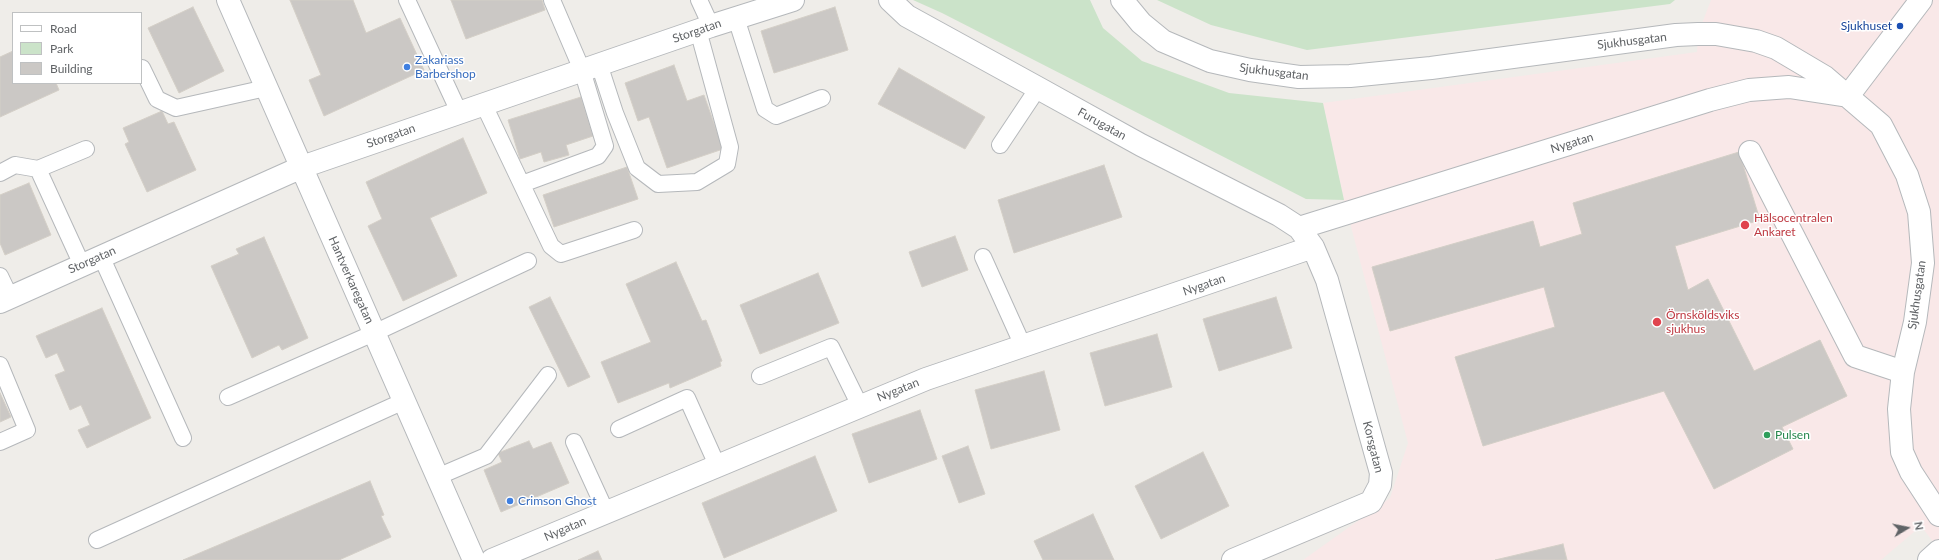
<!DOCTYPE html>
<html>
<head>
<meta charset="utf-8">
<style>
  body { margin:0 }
  #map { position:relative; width:1939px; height:560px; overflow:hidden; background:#efede9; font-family:Lato,sans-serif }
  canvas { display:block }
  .legend { position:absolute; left:12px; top:12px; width:130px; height:72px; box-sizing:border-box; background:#fff; border:1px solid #bfc1c2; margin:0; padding:5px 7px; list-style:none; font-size:12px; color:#606366 }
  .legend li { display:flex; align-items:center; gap:8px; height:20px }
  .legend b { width:20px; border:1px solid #bfc1c2 }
  .north { position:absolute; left:1887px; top:508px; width:40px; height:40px; -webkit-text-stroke:3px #fff; paint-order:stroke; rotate:80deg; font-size:11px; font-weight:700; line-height:16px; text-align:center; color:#606366 }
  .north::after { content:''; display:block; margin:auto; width:14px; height:18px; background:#606366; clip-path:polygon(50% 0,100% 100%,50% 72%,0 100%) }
</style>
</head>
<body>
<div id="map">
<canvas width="1939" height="560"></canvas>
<ul class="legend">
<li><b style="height:5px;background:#fff"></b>Road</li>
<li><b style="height:11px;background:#cbe3c9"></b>Park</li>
<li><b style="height:11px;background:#cbc8c5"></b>Building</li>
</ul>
<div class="north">N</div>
</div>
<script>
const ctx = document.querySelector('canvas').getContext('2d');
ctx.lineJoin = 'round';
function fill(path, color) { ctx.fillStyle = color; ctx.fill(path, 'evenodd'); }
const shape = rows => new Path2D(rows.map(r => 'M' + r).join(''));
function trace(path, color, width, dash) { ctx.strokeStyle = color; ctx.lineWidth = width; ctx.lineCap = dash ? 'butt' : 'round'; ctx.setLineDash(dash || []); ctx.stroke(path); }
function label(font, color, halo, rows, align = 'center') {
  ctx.font = font + ' Lato,sans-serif'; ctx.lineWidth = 3; ctx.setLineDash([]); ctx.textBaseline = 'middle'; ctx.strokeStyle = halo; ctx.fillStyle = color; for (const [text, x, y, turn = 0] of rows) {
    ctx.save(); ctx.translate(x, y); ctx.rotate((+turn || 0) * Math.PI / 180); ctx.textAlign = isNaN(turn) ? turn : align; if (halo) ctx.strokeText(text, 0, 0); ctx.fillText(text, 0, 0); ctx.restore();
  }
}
const medical = shape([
  [1711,0,1939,0,1939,544,1934,543,1921,526,1881,560,1303,560,1390,498,1408,443,1344,200,1323,103,1697,52,1698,34]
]);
const green = shape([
  [913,0,1090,0,1103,28,1142,61,1229,93,1323,103,1344,200,1306,199,942,13],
  [1157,0,1675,0,1670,4,1307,50,1211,25]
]);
const building = shape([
  [290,0,353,0,366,33,400,18,424,70,324,116,309,80,321,75,290,0],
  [451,0,542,0,545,10,466,39,451,0],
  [193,7,224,71,179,93,148,28,193,7],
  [835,7,848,50,774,73,761,31,835,7],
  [13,51,13,83,56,83,59,90,0,117,0,57,13,51],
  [674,65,687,101,704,95,723,149,667,168,649,117,638,121,625,83,674,65],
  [899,68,985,117,965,149,878,104,899,68],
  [581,97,593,136,566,145,569,155,544,162,541,152,520,159,508,120,581,97],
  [162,111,168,124,174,122,196,170,147,192,125,144,129,142,123,128,162,111],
  [463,138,487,193,430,218,457,276,403,301,368,226,382,219,366,182,463,138],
  [1739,152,1760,220,1675,246,1688,290,1708,279,1754,371,1820,340,1847,396,1782,427,1793,449,1714,489,1664,391,1483,446,1455,357,1555,327,1544,287,1390,331,1372,267,1533,221,1540,247,1582,234,1573,203,1739,152],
  [1104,165,1122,217,1014,253,998,200,1104,165],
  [627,167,638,199,554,227,543,195,627,167],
  [29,183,51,235,5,255,0,243,0,195,29,183],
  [955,236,968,270,922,287,909,252,955,236],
  [264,237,308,338,282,350,279,345,252,358,211,266,239,254,236,249,264,237],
  [676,262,702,321,706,320,722,361,720,362,721,366,670,388,669,383,618,403,601,362,651,342,626,284,676,262],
  [818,273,839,323,760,354,740,305,818,273],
  [550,297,590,377,568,387,529,307,550,297],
  [1276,297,1292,348,1219,371,1203,319,1276,297],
  [102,308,151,418,87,448,78,430,90,425,81,405,70,410,55,375,65,371,57,353,46,358,36,336,102,308],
  [1157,334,1172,387,1105,406,1090,353,1157,334],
  [1044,371,1060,430,991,449,975,390,1044,371],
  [0,393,11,417,0,422,0,393],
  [920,410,937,459,869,483,852,434,920,410],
  [529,441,533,449,551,442,569,483,501,512,484,470,502,462,498,453,529,441],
  [968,446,985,494,959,503,942,456,968,446],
  [1203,452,1229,506,1161,539,1135,486,1203,452],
  [815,456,837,511,724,558,702,503,815,456],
  [370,481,384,515,381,516,391,537,339,560,183,560,370,481],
  [1093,514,1114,560,1043,560,1034,541,1093,514],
  [1563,544,1567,560,1495,560,1563,544],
  [598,551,602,560,578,560,598,551]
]);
const service = shape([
  [407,0,459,112],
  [699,0,711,26],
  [736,18,765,109,776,116,822,98],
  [599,64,615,113,637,168,658,184,697,182,727,164,730,147,698,30],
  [142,68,157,99,176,108,266,88],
  [483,103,551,246,561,254,634,230],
  [1000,145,1038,88],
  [38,169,82,265],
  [0,173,15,165,38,169,86,149],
  [522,184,598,156,605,146,582,70,552,0],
  [101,256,183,438],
  [983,257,1023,346],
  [0,276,10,297],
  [0,365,27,430,0,442],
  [760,376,831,347,860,406],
  [228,397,374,333,528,261],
  [619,429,687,398,717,465],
  [574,442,606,512],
  [437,477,486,456,548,375],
  [97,540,404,401]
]);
const minor = shape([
  [228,0,474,560],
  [890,0,907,16,1038,88,1141,145,1279,215,1299,228,1313,247,1327,280,1381,473,1380,485,1371,502,1233,560],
  [1122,0,1141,23,1163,41,1210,61,1250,70,1299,77,1350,76,1431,68,1676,35,1698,34,1716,34,1756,41,1776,48,1825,77,1881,125,1907,175,1919,212,1923,263,1915,322,1903,372,1899,409,1902,452,1911,472,1939,515],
  [1848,96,1921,0],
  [1750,152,1855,356,1903,372],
  [1299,228,1710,100,1749,90,1789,87,1848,96],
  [0,302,302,167,711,26,793,0],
  [492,560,926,379,1313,247],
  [1929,560,1939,551]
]);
const markers = [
  [1900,26,4,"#1a4fb4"],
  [407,67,4,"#3f7fe0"],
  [1745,225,5,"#e0444e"],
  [1657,322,5,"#e0444e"],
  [1767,435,4,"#2e9e5b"],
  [510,501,4,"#3f7fe0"]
];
const transitNames = [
  ["Sjukhuset",1892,26]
];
const streetNames = [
  ["Storgatan",697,31,-19],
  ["Sjukhusgatan",1632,41,-7],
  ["Sjukhusgatan",1274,72,7],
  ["Furugatan",1102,124,29],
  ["Storgatan",391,136,-19],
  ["Nygatan",1572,143,-17],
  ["Storgatan",92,260,-24],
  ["Hantverkaregatan",351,280,66],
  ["Nygatan",1204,285,-19],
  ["Sjukhusgatan",1917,295,-82],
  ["Nygatan",898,390,-22],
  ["Korsgatan",1373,447,76],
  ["Nygatan",565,529,-23]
];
const shopNames = [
  ["Zakariass",415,60],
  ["Barbershop",415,74],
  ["Crimson Ghost",518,501]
];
const healthNames = [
  ["Hälsocentralen",1754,218],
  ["Ankaret",1754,232],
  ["Örnsköldsviks",1666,315],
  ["sjukhus",1666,329]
];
const leisureNames = [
  ["Pulsen",1775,435]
];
fill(medical, '#f9e8e8');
fill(green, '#cbe3c9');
fill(building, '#cbc8c5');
trace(building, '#d4cfc7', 1);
trace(service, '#b5b8bb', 18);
trace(minor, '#b5b8bb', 24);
trace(service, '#fff', 16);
trace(minor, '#fff', 22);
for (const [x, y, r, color] of markers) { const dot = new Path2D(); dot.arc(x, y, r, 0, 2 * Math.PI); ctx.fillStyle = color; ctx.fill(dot); trace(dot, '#fff', 1.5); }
label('12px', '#164399', '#fff', transitNames, 'right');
label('12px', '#606366', '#fff', streetNames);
label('12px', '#366cbe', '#fff', shopNames, 'left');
label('12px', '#be3a42', '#fff', healthNames, 'left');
label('12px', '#27864d', '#fff', leisureNames, 'left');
</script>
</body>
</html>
